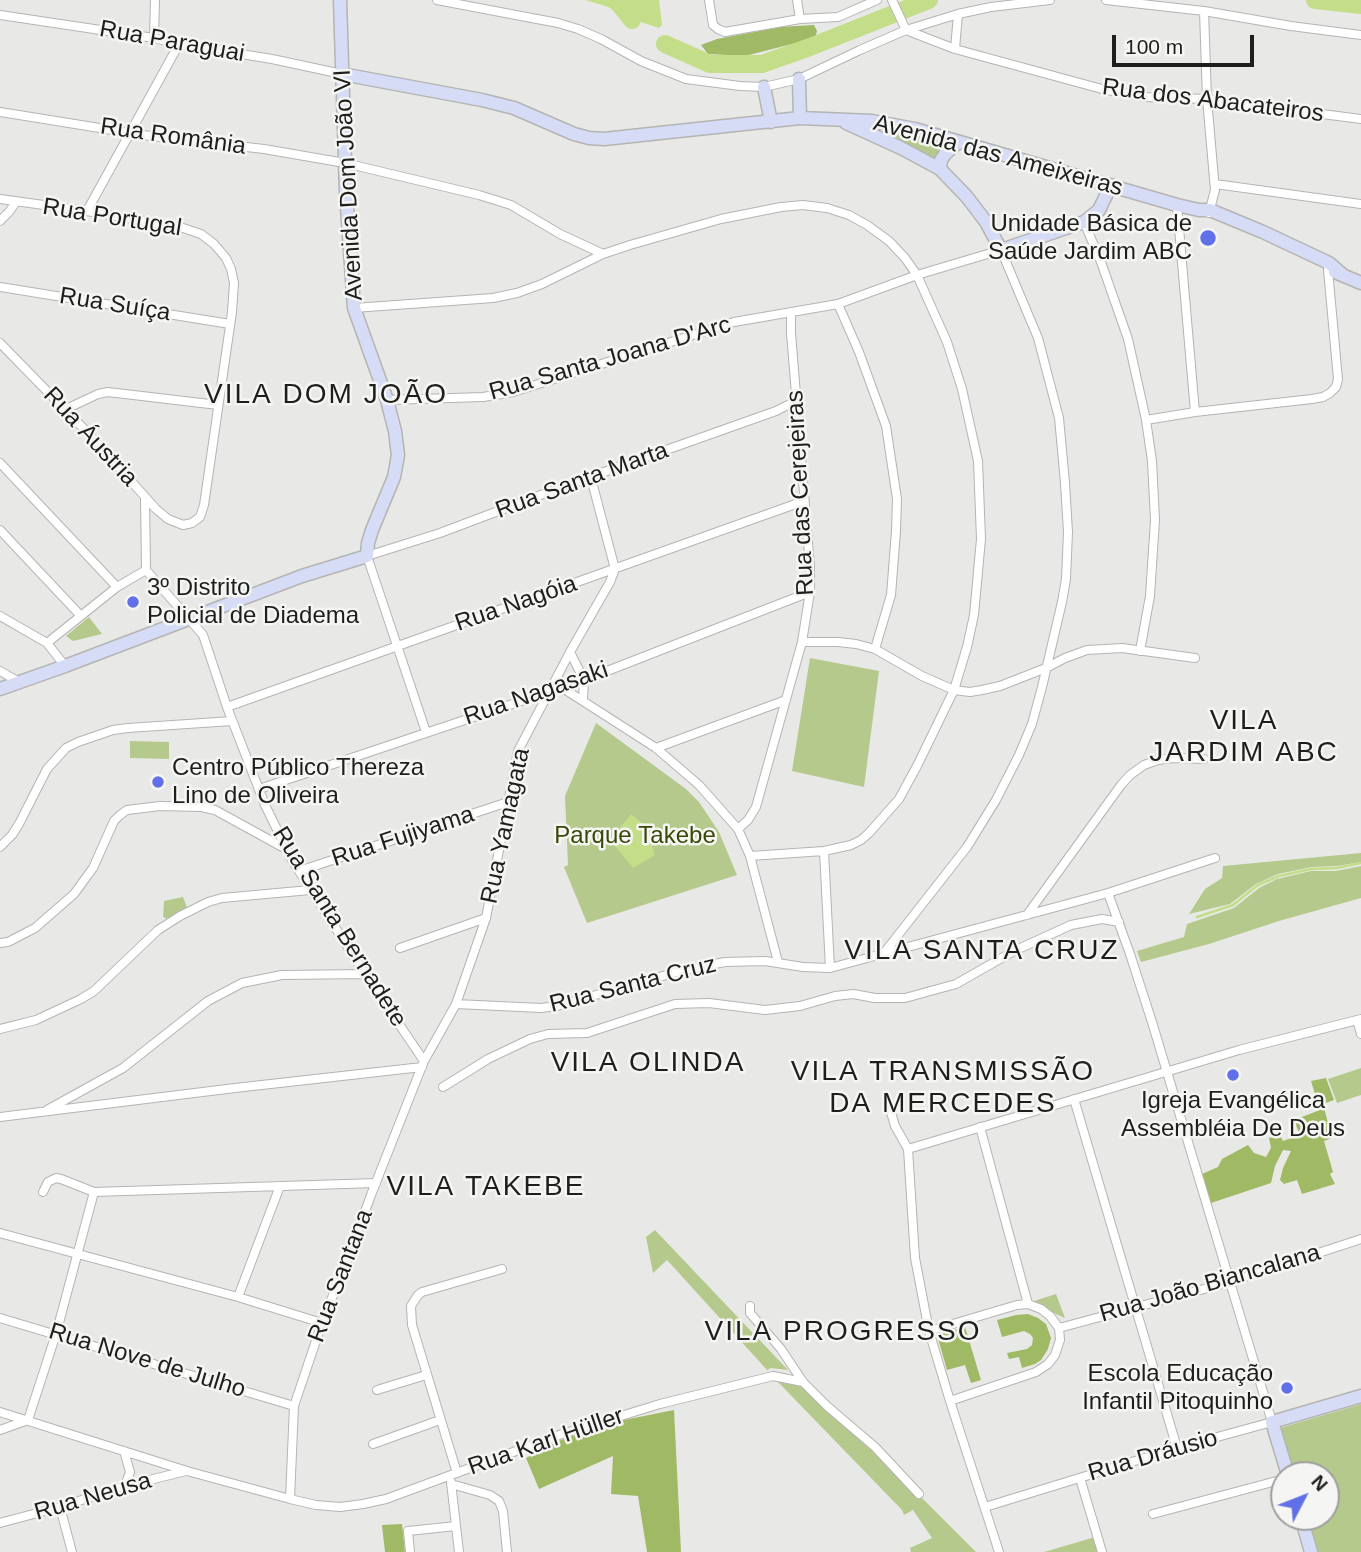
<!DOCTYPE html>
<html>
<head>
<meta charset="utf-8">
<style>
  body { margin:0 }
  #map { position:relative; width:1361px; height:1552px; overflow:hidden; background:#e8e9e6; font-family:Arial,sans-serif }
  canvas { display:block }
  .north { position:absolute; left:1270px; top:1461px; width:70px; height:70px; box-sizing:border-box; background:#f5f6f3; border:2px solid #9fa09d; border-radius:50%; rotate:48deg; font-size:19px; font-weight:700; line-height:28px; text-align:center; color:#1e1f1d }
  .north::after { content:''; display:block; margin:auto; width:24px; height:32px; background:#6170e8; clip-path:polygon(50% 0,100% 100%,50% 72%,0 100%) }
  .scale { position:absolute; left:1112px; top:35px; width:142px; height:32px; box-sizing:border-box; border:4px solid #1e1f1d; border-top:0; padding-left:9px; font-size:21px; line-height:24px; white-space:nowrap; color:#1e1f1d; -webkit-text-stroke:5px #f5f6f3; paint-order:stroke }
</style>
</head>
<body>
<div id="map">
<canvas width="1361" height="1552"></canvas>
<div class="north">N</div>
<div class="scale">100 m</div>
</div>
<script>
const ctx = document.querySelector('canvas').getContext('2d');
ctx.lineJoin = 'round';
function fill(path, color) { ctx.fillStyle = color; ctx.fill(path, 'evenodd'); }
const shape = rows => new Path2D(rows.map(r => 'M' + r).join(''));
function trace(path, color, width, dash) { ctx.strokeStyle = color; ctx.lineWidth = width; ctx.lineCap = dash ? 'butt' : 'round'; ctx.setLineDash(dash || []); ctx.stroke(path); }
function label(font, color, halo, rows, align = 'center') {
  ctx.font = font + ' Arial,sans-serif'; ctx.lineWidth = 5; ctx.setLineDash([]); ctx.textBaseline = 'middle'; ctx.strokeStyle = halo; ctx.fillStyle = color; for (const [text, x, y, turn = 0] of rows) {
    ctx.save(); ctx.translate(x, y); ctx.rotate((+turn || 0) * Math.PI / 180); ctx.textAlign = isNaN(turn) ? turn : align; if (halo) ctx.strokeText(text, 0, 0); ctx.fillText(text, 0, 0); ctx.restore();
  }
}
const green = shape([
  [890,133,914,134,951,144,937,165,913,150],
  [89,617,102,634,73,641,66,636],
  [810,658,879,671,864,787,792,771],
  [596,723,686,789,699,802,719,832,737,875,587,923,564,867,568,865,565,796],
  [130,741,169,742,169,759,130,758],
  [1361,853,1361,862,1337,866,1312,867,1278,874,1256,884,1230,904,1189,914,1205,889,1222,878,1223,866],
  [1361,866,1361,898,1279,921,1209,944,1141,962,1137,951,1184,937,1187,924,1234,908,1259,888,1277,879,1311,871,1336,871],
  [183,897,188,910,171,920,163,917,164,901],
  [1361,1068,1361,1095,1337,1103,1328,1079],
  [655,1230,788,1370,771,1368,767,1370,667,1260,653,1273,646,1237],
  [1056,1294,1065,1318,1045,1309,1034,1301],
  [777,1381,801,1384,874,1450,976,1552,911,1552,910,1548,932,1538,913,1510,904,1515,902,1510],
  [1361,1404,1361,1552,1318,1552,1307,1517,1326,1517,1326,1475,1294,1475,1280,1428],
  [1095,1537,1099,1552,1044,1552]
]);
const forest = shape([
  [814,25,817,31,815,38,745,56,708,54,701,45,717,39,781,27],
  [1326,1078,1334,1100,1323,1104,1332,1138,1324,1141,1333,1172,1330,1174,1335,1184,1302,1194,1297,1180,1284,1184,1280,1180,1283,1168,1291,1151,1283,1150,1275,1166,1271,1183,1211,1203,1202,1174,1218,1167,1222,1159,1248,1145,1254,1153,1266,1157,1271,1148,1269,1138,1280,1135,1283,1141,1300,1135,1294,1120,1320,1110,1311,1081],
  [1028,1314,1038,1318,1046,1324,1051,1338,1048,1349,1041,1360,1035,1364,1022,1368,1019,1357,1009,1359,1007,1353,1027,1349,1032,1345,1033,1338,1030,1334,1024,1331,1002,1337,997,1320,1016,1315],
  [965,1327,981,1380,971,1383,965,1365,947,1370,937,1335],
  [674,1410,681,1552,647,1552,638,1496,611,1494,613,1456,539,1489,526,1458,561,1440,614,1422],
  [402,1524,405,1552,385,1552,382,1525]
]);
const water = shape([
  [586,0,659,0,662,25,659,28,635,20,608,7],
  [631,814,647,827,655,855,633,868,610,840]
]);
const stream = shape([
  [1197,917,1233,905,1258,885,1279,876,1311,869,1337,868,1361,863]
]);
const river = shape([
  [616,0,632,20],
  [1315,0,1361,5],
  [665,44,710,64,762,64,810,47,929,0]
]);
const street = shape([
  [437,0,558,23,578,29,601,39,641,61,686,79,740,86,764,87,799,79,860,50,906,30,958,14,991,7,1050,0],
  [709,0,713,25,718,29,725,32,800,19,838,17,877,0],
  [797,0,800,19],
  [892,0,906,30,955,49,1102,89,1146,97,1207,99,1361,119],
  [1106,0,1204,11,1291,26,1361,35],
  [1204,11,1207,99,1215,190,1209,213],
  [0,15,154,38,179,44,272,59,342,74],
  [154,38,155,0],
  [955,49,958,14],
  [0,112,143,135,264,149,345,163,479,195,511,205,560,234,603,254],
  [1215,184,1361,204],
  [0,199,87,211,180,227,201,234,214,244,226,258,231,269,234,283,232,312,204,505,200,517,192,523,183,525,168,519,156,509,87,432,0,343],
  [1177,205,1195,412],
  [87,211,179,44],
  [0,221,9,212,16,202],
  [1084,222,1101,262,1128,339,1146,420,1152,461,1155,520,1150,596,1140,651],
  [0,287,230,324],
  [838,304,859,352,886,426,897,499,896,531,891,595,875,649],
  [354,308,493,298,517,293,542,284,603,254,630,245,721,219,781,207,803,205,827,208,849,215,867,225,889,241,905,258,917,275,947,342,962,389,978,461,981,539,974,615,967,647,954,690,917,766,899,799,869,833,861,840,851,845,824,851,750,856],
  [387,400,483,397,513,392,734,322,838,304,917,275,1001,250,1038,338,1059,418,1065,483,1068,532,1066,579,1062,602,1042,687,1032,724,1019,755,996,800,967,847,884,953],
  [66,409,98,394,108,392,218,405],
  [1146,420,1195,412,1312,399,1323,397,1330,393,1336,387,1338,379,1328,270,1329,263],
  [0,463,117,587],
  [145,497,146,570],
  [0,530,80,615],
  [146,570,203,635,227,707,265,805,292,860,365,974,424,1061],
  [0,616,47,643,65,666],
  [802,642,838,642,856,644,875,649,922,676,954,690,970,692,982,690,1000,686,1046,668,1065,658,1087,650,1122,648,1195,658],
  [47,643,117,587,146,570],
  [570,652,584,680,583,700],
  [0,671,19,682],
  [561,687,656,748,699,785,738,829,750,856,778,962],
  [227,707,804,501],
  [426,732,367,556,440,533,562,487,776,411,796,401],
  [656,748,786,700],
  [259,789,584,680,810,592],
  [738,829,748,820,756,807,802,642,810,592,810,567,791,333,791,312],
  [0,847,12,835,19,824,47,769,66,748,78,742,113,730,128,728,232,721],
  [824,851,830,968],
  [299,871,508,802],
  [1027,915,1121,785,1130,775,1144,765,1158,760,1173,758,1204,759],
  [0,943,8,942,35,928,74,894,93,868,114,821,120,815,127,810,160,806,201,807,215,810,286,849],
  [400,948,486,918],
  [456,1004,541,1008,557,1006,684,970,725,962,765,961,803,967,830,968,1108,893,1215,858],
  [1357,1020,1361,1034],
  [0,1029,36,1020,81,999,94,991,158,930,180,916,208,902,222,898,310,890],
  [443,1087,488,1059,530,1039,548,1034,587,1033,675,1004,709,1003,765,1010,800,1006,835,996,853,994,875,998,905,998,956,984,1014,951,1071,925,1102,919,1119,922],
  [1074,1099,1177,1448],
  [888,1102,895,1126,908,1149,915,1258,929,1331,950,1401,999,1552],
  [47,1110,123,1068,208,1001,242,983,282,975,365,974],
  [0,1117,235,1088,422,1067],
  [980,1127,1028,1304],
  [908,1149,1239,1050,1361,1019],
  [43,1192,48,1182,56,1178,61,1179,94,1192,376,1183],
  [0,1233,238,1297,322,1323],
  [238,1297,280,1186],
  [750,1306,750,1313,781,1349,803,1382,827,1406,875,1447,919,1494],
  [0,1318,294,1406],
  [1059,1328,1230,1282,1361,1239],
  [929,1331,1017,1305,1028,1304,1041,1309,1050,1316,1059,1328,1060,1340,1055,1355,1048,1364,1036,1372,950,1401],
  [377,1390,426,1375],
  [0,1412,187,1471,290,1499,316,1505,340,1507,363,1504,386,1499,562,1434,660,1404,773,1376,803,1382],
  [28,1420,56,1334,94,1192],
  [0,1430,28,1420],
  [373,1444,440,1420],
  [124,1451,130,1472,125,1486],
  [457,1473,412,1325,411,1306,418,1295,422,1292,502,1269],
  [1080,1478,1102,1552],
  [451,1482,459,1552],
  [451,1484,490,1495,499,1501,503,1511,507,1552],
  [290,1499,294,1406,322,1323,351,1250,371,1195,424,1061,456,1004,486,918,518,751,570,652,610,582,615,569,591,478],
  [60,1507,72,1552],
  [985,1507,1177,1448,1272,1422,1152,1022,1130,954,1108,893],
  [1153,1514,1284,1479],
  [0,1523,60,1507,125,1486,186,1471],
  [410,1552,408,1531,456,1526]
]);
const secondary = shape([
  [342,74,482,100,514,108,574,134,589,138,604,139,800,118,872,121,915,129,1177,205,1199,210,1210,210,1263,232,1329,263,1343,275],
  [799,79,800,118],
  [764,87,771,122],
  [846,123,901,148,940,169,967,197,986,222,1001,250,1084,222,1099,210,1111,185],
  [940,169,941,160,945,154,958,142],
  [1335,272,1361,283],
  [0,689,65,666,302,576,367,556,368,543,372,530,394,477,398,455,395,431,387,400,354,308,346,193,340,0],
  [1288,1475,1272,1422,1361,1396],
  [1301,1517,1311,1552]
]);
const markers = [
  [1208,238,9,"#6170e8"],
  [133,602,7,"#6170e8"],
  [158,782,7,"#6170e8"],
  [1233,1075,7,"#6170e8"],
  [1287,1388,7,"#6170e8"]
];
const streetNames = [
  ["Rua Paraguai",172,42,10],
  ["Rua dos Abacateiros",1213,101,7],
  ["Rua România",173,137,8],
  ["Avenida das Ameixeiras",998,156,15],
  ["Avenida Dom João VI",349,185,-93],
  ["Rua Portugal",112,218,9],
  ["Rua Suíça",115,305,9],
  ["Rua Santa Joana D'Arc",610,359,-16],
  ["Rua Áustria",90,437,47],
  ["Rua Santa Marta",582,481,-20],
  ["Rua das Cerejeiras",801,493,-93],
  ["Rua Nagóia",516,604,-19],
  ["Rua Nagasaki",536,694,-19],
  ["Rua Yamagata",506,826,-78],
  ["Rua Fujiyama",403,837,-18],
  ["Rua Santa Bernadete",339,927,58],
  ["Rua Santa Cruz",633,985,-14],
  ["Rua Santana",341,1276,-69],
  ["Rua João Biancalana",1210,1284,-16],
  ["Rua Nove de Julho",147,1361,17],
  ["Rua Karl Hüller",546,1442,-19],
  ["Rua Dráusio",1153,1456,-16],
  ["Rua Neusa",93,1497,-16]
];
const poiNames = [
  ["Unidade Básica de",1192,224],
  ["Saúde Jardim ABC",1192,252],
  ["3º Distrito",147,588,"left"],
  ["Policial de Diadema",147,616,"left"],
  ["Centro Público Thereza",172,768,"left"],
  ["Lino de Oliveira",172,796,"left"],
  ["Igreja Evangélica",1233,1101,"center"],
  ["Assembléia De Deus",1233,1129,"center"],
  ["Escola Educação",1273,1374],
  ["Infantil Pitoquinho",1273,1402]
];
const parkNames = [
  ["Parque Takebe",635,836]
];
const quarterNames = [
  ["VILA DOM JOÃO",326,395],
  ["VILA",1244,721],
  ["JARDIM ABC",1244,753],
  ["VILA SANTA CRUZ",982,951],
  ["VILA OLINDA",648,1063],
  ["VILA TRANSMISSÃO",943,1072],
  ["DA MERCEDES",943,1104],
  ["VILA TAKEBE",486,1187],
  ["VILA PROGRESSO",843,1332]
];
fill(green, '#b6c98c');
fill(forest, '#a0b964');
fill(water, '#c4dd88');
trace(stream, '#c4dd88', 2.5);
trace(river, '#c4dd88', 18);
trace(street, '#b4b5b2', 10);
trace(secondary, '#b4b5b2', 15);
trace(street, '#fff', 8);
trace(secondary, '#d6dbf6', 12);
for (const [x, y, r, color] of markers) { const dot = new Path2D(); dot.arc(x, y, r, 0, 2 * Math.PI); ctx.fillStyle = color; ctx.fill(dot); trace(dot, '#f5f6f3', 2.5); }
label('24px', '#1e1f1d', '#f5f6f3', streetNames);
label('24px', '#1e1f1d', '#f5f6f3', poiNames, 'right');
label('24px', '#394807', '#f5f6f3', parkNames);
ctx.letterSpacing = '2px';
label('28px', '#1e1f1d', '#f5f6f3', quarterNames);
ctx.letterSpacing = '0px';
</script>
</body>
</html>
